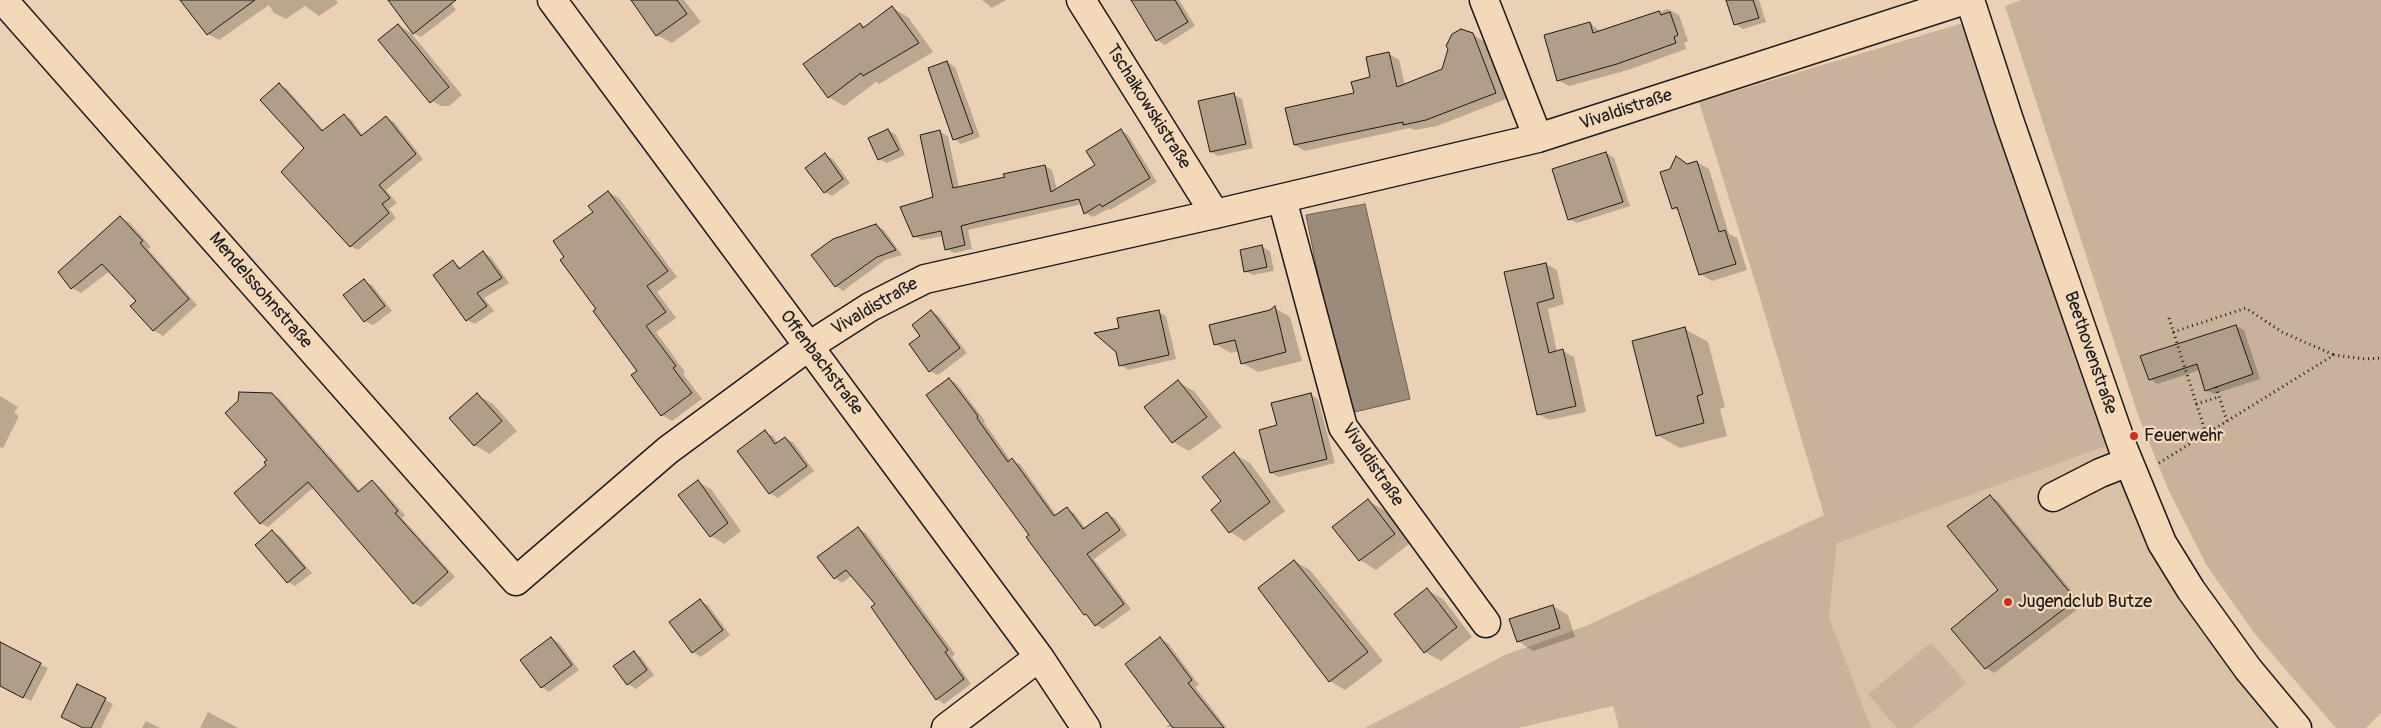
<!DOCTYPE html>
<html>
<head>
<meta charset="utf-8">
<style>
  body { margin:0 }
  canvas { display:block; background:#ead0b4 }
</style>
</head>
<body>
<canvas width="2381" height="728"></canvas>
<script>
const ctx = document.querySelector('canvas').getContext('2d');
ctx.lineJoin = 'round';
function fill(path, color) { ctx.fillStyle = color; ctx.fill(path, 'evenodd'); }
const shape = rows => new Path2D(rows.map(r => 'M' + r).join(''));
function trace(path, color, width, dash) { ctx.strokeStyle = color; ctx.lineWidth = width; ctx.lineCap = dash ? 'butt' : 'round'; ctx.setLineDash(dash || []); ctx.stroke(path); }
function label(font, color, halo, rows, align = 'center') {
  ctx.font = font + ' Pangolin,sans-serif'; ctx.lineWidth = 4.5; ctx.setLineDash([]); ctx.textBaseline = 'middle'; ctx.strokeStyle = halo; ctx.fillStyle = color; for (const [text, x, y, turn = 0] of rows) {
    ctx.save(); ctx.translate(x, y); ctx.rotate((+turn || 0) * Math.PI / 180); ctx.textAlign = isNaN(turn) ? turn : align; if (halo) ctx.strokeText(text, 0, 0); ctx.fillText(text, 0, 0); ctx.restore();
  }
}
const built = shape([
  [2112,444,2284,728,1871,728,1829,617,1837,543]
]);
const green = shape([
  [2021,0,2381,0,2381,713,2366,728,2336,728,2255,634,2207,566,2169,491,2138,415,2005,6],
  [1973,20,2112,444,1837,543,1829,617,1871,728,1619,728,1613,706,1518,728,1365,728,1505,655,1586,626,1824,515,1761,301,1699,102],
  [1931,643,1966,683,1912,728,1897,728,1868,694]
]);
const water = shape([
  [1365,204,1410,399,1346,414,1306,215,1365,204]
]);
const shadow = shape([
  [180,0,336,0,338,3,319,16,305,6,286,19,274,13,269,5,219,40,208,34],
  [390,0,449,0,456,10,421,37,414,33],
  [632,0,684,0,701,22,672,43,657,35],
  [982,0,1006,0,992,8],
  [1138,0,1179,0,1195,26,1165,45,1157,40,1134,3],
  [1727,0,1759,0,1766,22,1743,29,1735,24],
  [892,8,908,17,933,52,879,84,876,82,844,106,829,97,860,24,866,27],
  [1668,9,1679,15,1688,41,1684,43,1686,49,1628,70,1569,86,1558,80,1590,23,1601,32],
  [398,25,411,33,462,95,449,106,441,106,427,98],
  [1473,35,1484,41,1506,99,1437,126,1415,130,1410,128,1305,151,1295,145,1372,78,1389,54,1399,60,1405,85,1443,70],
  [947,62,955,67,980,137,961,144,954,139],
  [279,85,287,89,324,131,344,116,352,120,363,136,386,118,394,122,423,159,386,190,397,203,389,209,396,218,358,250,350,246],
  [1234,95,1242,99,1253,148,1218,156,1211,152],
  [888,130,896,135,905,155,887,163,879,159],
  [1121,131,1128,135,1157,182,1110,210,1108,209,1093,217,1085,213,1082,204,968,230,972,249,954,253,947,249,944,236,922,240,914,236,935,197,940,132,948,136,959,188,1006,178,1045,166,1052,170,1057,190,1096,166],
  [1606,153,1614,158,1630,206,1577,223,1569,219],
  [825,155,833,159,850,183,832,196,824,192],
  [1676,158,1688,165,1697,162,1709,169,1729,234,1737,238,1747,270,1712,281,1700,274,1680,212,1673,208,1671,170],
  [608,192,619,198,677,277,657,292,676,318,656,332,685,372,683,374,702,399,672,421,662,415,639,371,598,309,594,212],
  [121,218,130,223,151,247,148,249,197,305,163,336,153,330,138,301,110,271,81,293,72,288],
  [876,225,884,230,902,255,885,260,843,291,836,286],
  [1262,247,1270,251,1274,271,1253,275,1245,271],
  [483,253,491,257,509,283,484,298,494,311,475,324,467,320,453,262,462,268],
  [1546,264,1557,270,1564,304,1548,309,1557,352,1563,351,1574,357,1586,412,1549,420,1538,414,1505,273],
  [364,281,372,285,392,311,373,325,365,321],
  [1275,308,1290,317,1302,361,1258,372,1242,363,1239,351,1231,353,1215,344],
  [931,311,939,316,967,353,938,375,930,371,922,336],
  [1159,312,1166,316,1176,359,1128,370,1121,365,1120,329],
  [2236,326,2244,330,2260,379,2214,394,2206,390,2200,370,2157,384,2150,379],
  [1685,329,1708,342,1725,407,1720,409,1727,436,1680,448,1657,435],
  [949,379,957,384,985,421,984,422,1011,461,1020,464,1057,516,1067,509,1074,513,1086,529,1107,514,1115,518,1127,535,1094,559,1131,609,1103,629,1096,625,1031,535],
  [1178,382,1194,391,1222,427,1189,451,1173,442,1146,407],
  [272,394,280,399,361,492,372,482,379,486,405,515,402,518,455,577,421,607,413,603,314,487,268,527,260,523,269,460],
  [1310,394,1318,399,1335,463,1279,477,1271,473,1279,426],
  [477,395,493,404,517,431,490,454,474,445],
  [0,396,18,407,14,413,19,416,3,448,0,447],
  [765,432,773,436,778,443,785,438,793,442,814,471,778,498,770,493,739,451],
  [1234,454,1250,463,1285,511,1245,541,1230,532,1223,502],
  [698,482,711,489,741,531,724,544,711,536],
  [1991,497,1998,501,2083,605,1994,673,1986,668,1953,629,2000,591],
  [1368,501,1384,510,1410,543,1376,570,1360,560,1334,527],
  [858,528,866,533,955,654,952,657,971,684,944,704,937,699,877,604,852,575,842,583,835,578],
  [272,532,280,536,312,573,295,586,288,582],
  [1294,561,1310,570,1383,661,1345,690,1330,681],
  [1427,590,1443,599,1472,637,1441,661,1425,652],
  [700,601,708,605,730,635,701,657,693,652],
  [1553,606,1568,615,1575,637,1533,651,1518,641],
  [551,638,559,643,579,670,549,692,542,687],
  [1160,639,1168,643,1199,685,1195,687,1227,728,1166,727,1171,723],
  [0,647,48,668,31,701,0,686],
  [634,653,641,657,654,675,636,689,628,684],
  [78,686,113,704,101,728,85,728],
  [208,712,238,728,200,728],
  [146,721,160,728,142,728]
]);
const building = shape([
  [180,0,255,0,207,35,180,0],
  [388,0,456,0,413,34,388,0],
  [631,0,677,0,687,14,656,36,631,0],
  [1131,0,1175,0,1188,22,1156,41,1131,0],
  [1726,0,1753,0,1759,18,1734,25,1726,0],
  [892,6,919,43,863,76,861,73,828,98,803,64,860,23,863,28,892,6],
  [1659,11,1661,15,1670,12,1678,35,1674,37,1676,43,1617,64,1557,81,1544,35,1590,22,1593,33,1659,11],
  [398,24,449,87,430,103,378,40,398,24],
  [1461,29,1473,33,1496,93,1426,120,1403,125,1403,122,1294,145,1285,108,1354,93,1351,82,1370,77,1366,57,1389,52,1397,87,1442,69,1448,49,1446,46,1452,34,1461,29],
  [947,61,973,133,953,140,928,68,947,61],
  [279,83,322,131,344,114,361,136,386,116,416,154,379,185,390,198,382,204,389,213,350,247,281,172,304,148,260,100,279,83],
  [1234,93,1246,144,1210,152,1198,101,1234,93],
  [888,129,899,150,878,160,868,138,888,129],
  [1121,129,1150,178,1102,207,1100,204,1084,214,1079,199,980,221,961,226,965,245,945,250,941,231,913,237,900,207,933,197,920,135,940,130,953,188,1005,177,1003,174,1045,165,1051,192,1095,165,1086,151,1121,129],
  [1606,152,1623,202,1568,220,1552,169,1606,152],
  [825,153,843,179,824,193,805,168,825,153],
  [1676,156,1687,164,1697,161,1719,232,1725,230,1736,264,1699,275,1677,207,1672,209,1660,172,1670,169,1676,156],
  [608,191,668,271,647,286,666,312,646,326,676,366,673,368,692,393,661,416,631,375,637,371,593,311,596,309,560,260,564,257,553,241,593,212,588,206,608,191],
  [120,216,143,241,140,243,189,299,153,331,130,306,136,301,102,264,71,289,58,272,120,216],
  [876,224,896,250,877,257,835,287,811,255,833,239,876,224],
  [1262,245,1267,267,1244,272,1240,250,1262,245],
  [483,251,502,278,477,293,487,306,466,321,433,275,453,260,459,269,483,251],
  [1546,263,1554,298,1537,303,1549,353,1563,349,1576,406,1537,415,1504,272,1546,263],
  [364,279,385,306,364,322,343,295,364,279],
  [1275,306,1286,352,1241,364,1235,340,1214,345,1209,325,1270,310,1275,306],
  [931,310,960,348,929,372,909,344,920,336,912,325,931,310],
  [1159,310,1169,355,1119,366,1116,352,1094,333,1119,328,1117,318,1159,310],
  [2236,325,2253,374,2205,391,2197,364,2149,380,2140,356,2236,325],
  [1685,327,1703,394,1697,396,1704,423,1656,436,1632,341,1685,327],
  [949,378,978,416,977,418,1008,462,1012,458,1054,516,1067,507,1083,529,1107,512,1120,530,1087,554,1124,604,1095,626,1086,614,1084,615,1026,537,1029,535,926,395,949,378],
  [1178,380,1207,417,1172,443,1144,407,1178,380],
  [239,392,272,393,358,492,372,480,398,511,395,513,448,572,413,604,308,482,260,524,234,493,266,465,264,462,267,460,225,413,238,401,239,392],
  [477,393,502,421,474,446,449,418,477,393],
  [1311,393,1327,459,1270,473,1259,430,1277,425,1271,403,1311,393],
  [765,430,775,444,785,437,807,466,769,494,737,451,765,430],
  [1234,452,1270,502,1229,533,1211,510,1221,501,1202,477,1234,452],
  [698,480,728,523,710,537,678,495,698,480],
  [1990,495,2076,600,1985,669,1951,629,1998,590,1947,526,1990,495],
  [1368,499,1395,534,1359,561,1332,527,1368,499],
  [858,527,948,650,945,652,964,679,936,700,871,607,875,604,846,570,834,579,817,557,858,527],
  [272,530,305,568,287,583,255,545,272,530],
  [1294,560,1368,652,1329,682,1258,588,1294,560],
  [1427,588,1457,627,1424,653,1394,614,1427,588],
  [700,599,723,630,692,653,669,622,700,599],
  [1553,605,1560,628,1517,642,1509,619,1553,605],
  [551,637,572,665,541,688,520,660,551,637],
  [1160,637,1192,680,1188,683,1224,728,1173,728,1125,664,1160,637],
  [0,642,41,663,23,698,0,686,0,642],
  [634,651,647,670,627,685,613,666,634,651],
  [77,684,106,698,91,728,83,728,61,717,77,684]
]);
const path = shape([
  [2169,318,2206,434],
  [2173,332,2246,308,2282,332,2334,355],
  [2216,387,2227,421],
  [2196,404,2219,397],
  [2159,463,2334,355,2366,359,2381,358]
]);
const minor = shape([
  [3,0,516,581,668,450,809,346,870,307,925,279,1215,214,1538,138,1965,0],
  [552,0,1039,657,1086,728],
  [1081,0,1215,214],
  [1484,0,1538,138],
  [1970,0,2009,120,2123,448,2162,543,2191,590,2248,669,2297,728],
  [1282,199,1343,427,1486,623],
  [2053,497,2100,473,2128,462],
  [946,728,1039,657]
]);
const markers = [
  [2134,436,5,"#c8321e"],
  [2008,602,5,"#c8321e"]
];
const streetNames = [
  ["Tschaikowskistraße",1148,107,58],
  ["Vivaldistraße",1626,110,-18],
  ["Mendelssohnstraße",260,291,49],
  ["Vivaldistraße",875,307,-30],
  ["Beethovenstraße",2090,353,71],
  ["Offenbachstraße",821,363,53],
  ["Vivaldistraße",1372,465,56]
];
const poiNames = [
  ["Feuerwehr",2144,436],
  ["Jugendclub Butze",2018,602]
];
fill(built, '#d9c1a7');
fill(green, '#c8b29b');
fill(water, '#9b8b7a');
trace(water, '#685f54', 1);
fill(shadow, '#0003');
fill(building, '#b19e89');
trace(building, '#1c1c1c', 1);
trace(minor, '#1c1c1c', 31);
trace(path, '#1c1c1c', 3, [1, 4]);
trace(minor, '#f3d8ba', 28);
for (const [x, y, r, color] of markers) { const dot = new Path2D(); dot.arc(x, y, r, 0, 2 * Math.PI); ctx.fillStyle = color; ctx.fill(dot); trace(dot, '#f3d8ba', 2); }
label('18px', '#1c1c1c', '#f3d8ba', streetNames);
label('18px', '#1c1c1c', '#f3d8ba', poiNames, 'left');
</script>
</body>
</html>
